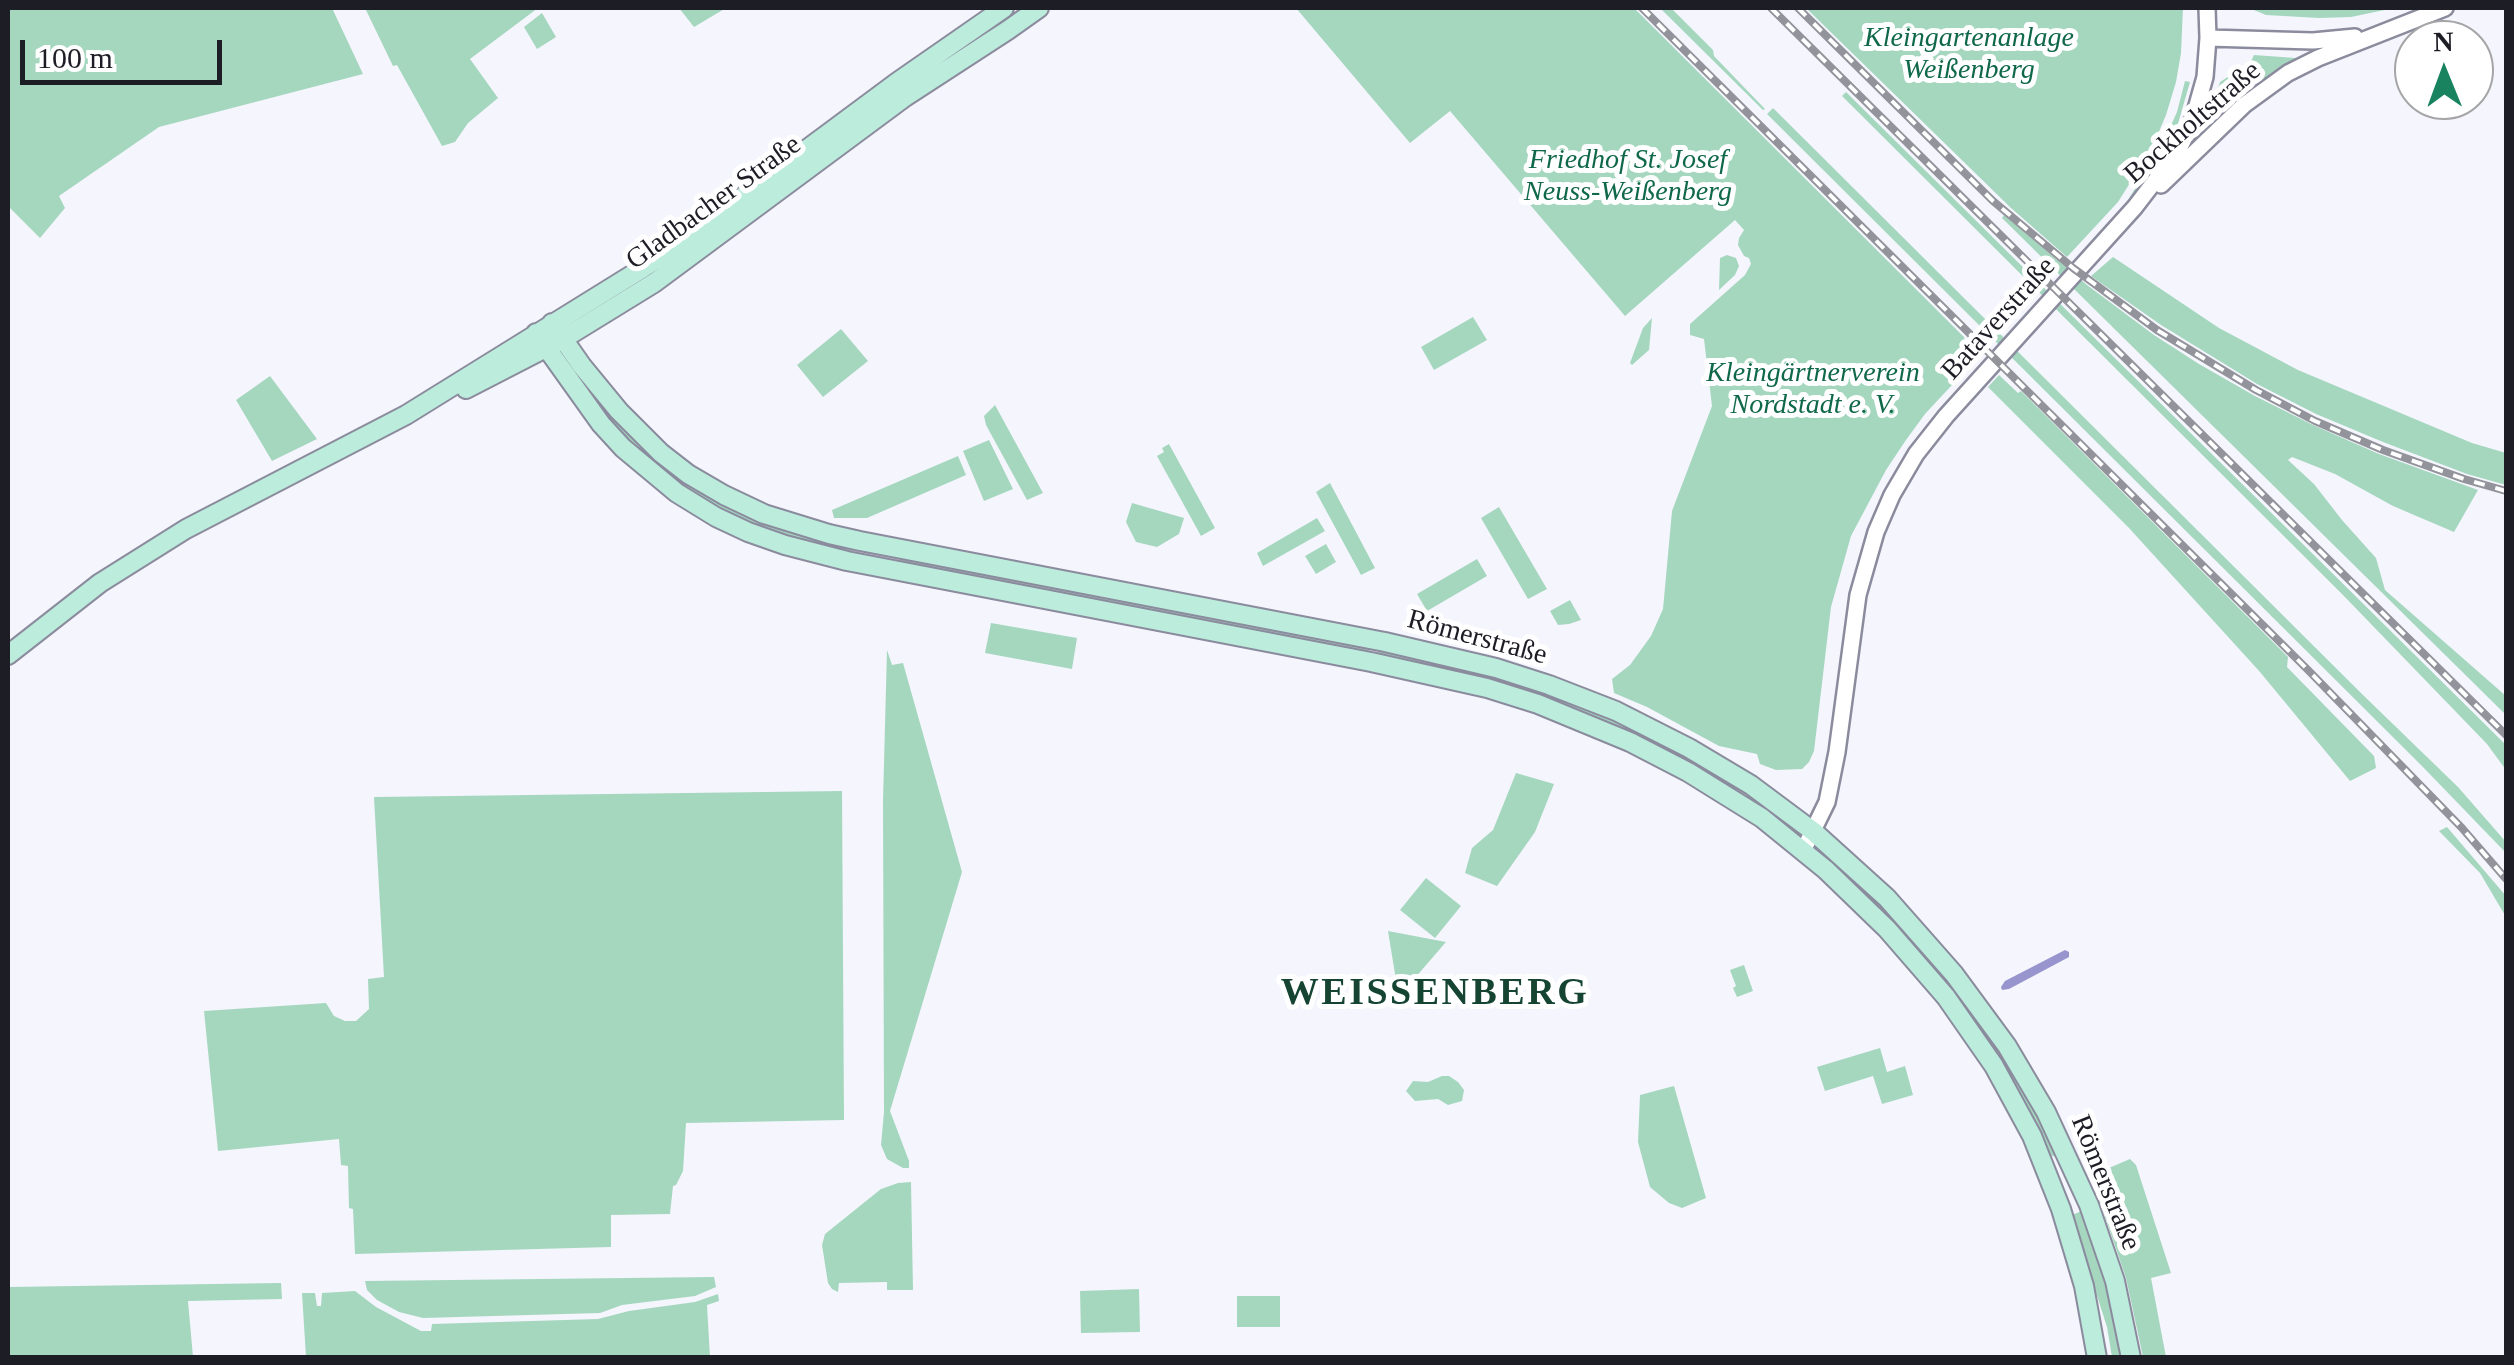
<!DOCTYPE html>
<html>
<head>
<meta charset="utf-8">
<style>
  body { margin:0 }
  #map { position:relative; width:2514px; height:1365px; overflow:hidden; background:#f5f5fd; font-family:Georgia,serif }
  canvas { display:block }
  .frame { position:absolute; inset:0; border:10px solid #1d1d25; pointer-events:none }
  .north { position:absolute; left:2394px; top:20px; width:100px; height:100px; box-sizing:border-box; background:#fff; border:2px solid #a5a5a8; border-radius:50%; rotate:359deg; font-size:28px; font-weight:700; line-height:40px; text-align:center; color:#1d1d25 }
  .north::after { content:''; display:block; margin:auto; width:35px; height:45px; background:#19835f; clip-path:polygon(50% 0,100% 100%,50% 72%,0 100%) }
  .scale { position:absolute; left:20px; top:40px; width:202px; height:45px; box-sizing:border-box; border:5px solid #1d1d25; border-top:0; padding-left:12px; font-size:30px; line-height:35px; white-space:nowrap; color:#1d1d25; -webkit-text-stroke:8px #fff; paint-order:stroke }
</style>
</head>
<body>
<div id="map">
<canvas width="2514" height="1365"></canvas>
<div class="frame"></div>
<div class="north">N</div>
<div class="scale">100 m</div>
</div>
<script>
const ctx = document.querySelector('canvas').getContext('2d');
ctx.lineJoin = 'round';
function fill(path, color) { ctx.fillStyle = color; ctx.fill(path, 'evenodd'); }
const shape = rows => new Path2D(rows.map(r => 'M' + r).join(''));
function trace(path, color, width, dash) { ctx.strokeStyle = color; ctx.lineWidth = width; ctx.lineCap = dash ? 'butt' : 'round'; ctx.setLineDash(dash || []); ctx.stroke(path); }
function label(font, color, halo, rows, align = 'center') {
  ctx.font = font + ' Georgia,serif'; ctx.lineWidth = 10; ctx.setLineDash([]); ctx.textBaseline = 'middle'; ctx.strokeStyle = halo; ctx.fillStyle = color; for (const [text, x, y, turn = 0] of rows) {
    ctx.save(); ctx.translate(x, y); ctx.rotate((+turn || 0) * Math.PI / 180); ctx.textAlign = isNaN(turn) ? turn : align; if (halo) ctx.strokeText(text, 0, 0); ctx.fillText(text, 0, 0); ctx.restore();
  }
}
const green = shape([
  [8,8,332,8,363,74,159,127,59,196,65,208,40,238,8,206],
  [365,8,538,8,470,59,498,98,468,123,455,142,442,146,397,65,393,66],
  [679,8,726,8,694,27],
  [1296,8,1634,8,1964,337,1965,341,1979,356,1925,414,1906,440,1886,470,1851,536,1831,607,1814,751,1809,762,1802,769,1776,770,1760,764,1757,754,1719,746,1647,707,1614,693,1612,679,1630,665,1651,636,1663,609,1672,511,1712,406,1704,339,1690,335,1690,324,1745,275,1751,264,1749,258,1744,256,1738,245,1739,238,1744,230,1735,220,1625,316,1450,111,1410,143],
  [1660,8,1671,8,1713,50,1714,56,1765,109,1763,110],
  [1806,8,2183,8,2181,53,2176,82,2166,115,2152,148,2118,202,2067,257,2011,208],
  [2249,8,2394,8,2351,17,2319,18,2266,15],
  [542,13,556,37,537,49,524,27],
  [2254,55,2296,58,2297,62,2263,81,2249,65],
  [2237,71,2250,90,2206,132,2205,130,2220,82],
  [2185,81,2190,82,2177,127,2153,171,2130,202,2128,200,2163,143,2177,112],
  [1846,92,2506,745,2506,770,2487,744,2342,594,1842,96],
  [1773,108,2363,695,2458,787,2506,842,2506,853,2421,765,1767,114],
  [2004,215,2087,285,2154,335,2199,364,2255,396,2313,425,2379,454,2478,490,2454,532,2393,506,2335,474,2292,457,2288,460,2314,484,2342,520,2376,558,2385,590,2506,696,2506,715,2002,218],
  [1727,255,1736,258,1739,266,1735,275,1719,290,1720,258],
  [2113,257,2219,328,2298,370,2472,443,2506,453,2506,485,2467,474,2383,442,2316,414,2257,384,2161,325,2091,276],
  [1473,317,1487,340,1434,370,1421,347],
  [1652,318,1649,350,1632,365,1630,363,1643,328],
  [841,329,868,361,823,397,797,365],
  [579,372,620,422,752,517,790,531,853,547,852,555,821,548,750,525,717,510,655,468,613,427,574,376],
  [1999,375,2018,393,2021,391,2288,657,2287,667,2374,756,2376,768,2350,781,2260,672,2129,528,1988,387],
  [270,376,317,439,272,461,236,400],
  [995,405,1043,493,1027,500,986,425,984,416],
  [989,440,1013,489,984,501,963,451],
  [1169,444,1215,528,1201,536,1157,456,1164,452,1162,448],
  [958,456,966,475,867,518,834,518,832,510],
  [1330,483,1375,568,1361,575,1316,492],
  [1132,503,1184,518,1179,534,1157,547,1136,542,1126,522],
  [1499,507,1547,589,1528,599,1481,518],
  [1317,518,1325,531,1263,566,1257,553],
  [1326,544,1336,562,1316,574,1305,556],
  [900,559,921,560,1370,647,1369,654,900,564,898,561],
  [1477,559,1487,576,1427,611,1417,594],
  [1570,600,1581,620,1569,624,1558,625,1550,611],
  [991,623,1077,638,1072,669,985,653],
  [1379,648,1507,678,1590,708,1658,740,1774,809,1771,813,1724,780,1686,760,1657,748,1494,682,1377,656],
  [887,650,892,665,903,663,962,872,890,1111,909,1161,909,1168,903,1168,887,1159,881,1145,884,1112,883,801],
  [1516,773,1554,784,1535,832,1497,886,1465,873,1472,848,1493,830],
  [842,791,844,1120,686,1123,683,1171,676,1185,673,1186,670,1214,611,1215,611,1247,355,1254,353,1209,349,1208,348,1166,341,1165,339,1139,218,1151,204,1011,326,1003,334,1016,345,1021,356,1021,369,1009,368,979,384,977,374,797],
  [2447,827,2506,896,2506,917,2480,873,2439,831],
  [1842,864,1867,887,1941,968,1993,1037,2039,1112,2058,1157,2048,1155,2008,1074,1936,972,1903,934,1837,869],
  [1426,878,1461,906,1435,938,1400,910],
  [1388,931,1446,942,1414,979,1396,980],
  [1744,965,1753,991,1737,997,1733,988,1736,986,1730,970],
  [1880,1048,1887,1072,1905,1066,1913,1095,1882,1104,1873,1076,1825,1091,1817,1067],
  [1442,1076,1449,1076,1458,1082,1464,1090,1462,1101,1448,1105,1438,1099,1415,1101,1406,1091,1413,1081,1428,1082],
  [1674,1086,1706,1198,1682,1208,1669,1203,1650,1187,1638,1142,1640,1095],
  [2130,1159,2136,1165,2171,1273,2151,1278,2166,1357,2143,1357,2126,1278,2099,1199,2098,1186,2103,1173,2109,1168],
  [911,1182,913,1290,887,1290,887,1282,839,1283,838,1292,832,1289,828,1283,822,1245,825,1234,881,1189,898,1183],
  [2084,1210,2107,1277,2125,1357,2112,1357,2107,1327,2073,1220,2072,1215],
  [714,1277,716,1287,695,1296,622,1305,600,1313,423,1318,399,1312,377,1300,367,1290,365,1281],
  [281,1283,282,1299,188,1301,193,1357,8,1357,8,1287],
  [1139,1289,1140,1332,1081,1333,1080,1291],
  [355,1291,376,1307,421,1331,431,1331,432,1324,598,1319,629,1311,695,1302,718,1294,719,1301,707,1305,710,1357,306,1357,302,1293,315,1293,317,1306,321,1306,322,1293],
  [1237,1296,1280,1296,1280,1327,1237,1327]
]);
const water = shape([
  [2065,950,2069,952,2069,957,2009,989,2002,990,2001,987,2005,981]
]);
const tertiary = shape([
  [2208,38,2313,41,2355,37],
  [2161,185,2244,105,2288,73,2318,58,2445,8],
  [1803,851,1827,802,1837,752,1858,595,1876,532,1892,495,1916,454,1946,416,2135,207,2178,151,2192,123,2205,77,2208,38,2207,8]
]);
const secondary = shape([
  [552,323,582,366,619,411,661,453,688,474,724,495,764,514,829,534,860,541,1385,642,1496,668,1549,685,1616,711,1689,748,1751,785,1814,832,1887,898,1954,974,2007,1046,2046,1112,2089,1205,2115,1281,2131,1358],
  [536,333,601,424,623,448,677,493,716,517,748,532,785,545,847,561,1371,662,1487,688,1538,704,1630,742,1688,772,1762,818,1826,870,1887,929,1946,997,1994,1066,2032,1136,2061,1209,2084,1286,2097,1358],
  [466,389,563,339,654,283,905,97,1008,30,1039,8],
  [8,655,100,583,186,529,406,415,643,268,690,236,896,83,1004,8]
]);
const rail = shape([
  [1642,8,2308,670,2462,828,2506,879],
  [1771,8,2506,735],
  [1798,8,1993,201,2073,268,2157,330,2256,390,2315,421,2383,450,2464,479,2506,491]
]);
const parkNames = [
  ["Kleingartenanlage",1969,39],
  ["Weißenberg",1969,71],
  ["Friedhof St. Josef",1628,161],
  ["Neuss-Weißenberg",1628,193],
  ["Kleingärtnerverein",1813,374],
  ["Nordstadt e. V.",1813,406]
];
const streetNames = [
  ["Bockholtstraße",2193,123,-41],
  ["Gladbacher Straße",714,203,-36],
  ["Bataverstraße",1999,319,-48],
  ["Römerstraße",1477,638,15],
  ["Römerstraße",2105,1183,68]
];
const districtNames = [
  ["WEISSENBERG",1435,994]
];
fill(green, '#a5d7bf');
fill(water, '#9794ce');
trace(tertiary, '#8b8b9e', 20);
trace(secondary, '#8b8b9e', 22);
trace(tertiary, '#fff', 15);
trace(secondary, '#bcecdc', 18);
trace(rail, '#93939b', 8);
trace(rail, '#fff', 4, [11]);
label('italic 28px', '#10684a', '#fff', parkNames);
label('28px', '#1d1d25', '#fff', streetNames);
ctx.letterSpacing = '2.5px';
label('bold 38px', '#154432', '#fff', districtNames);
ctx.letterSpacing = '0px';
</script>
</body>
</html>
